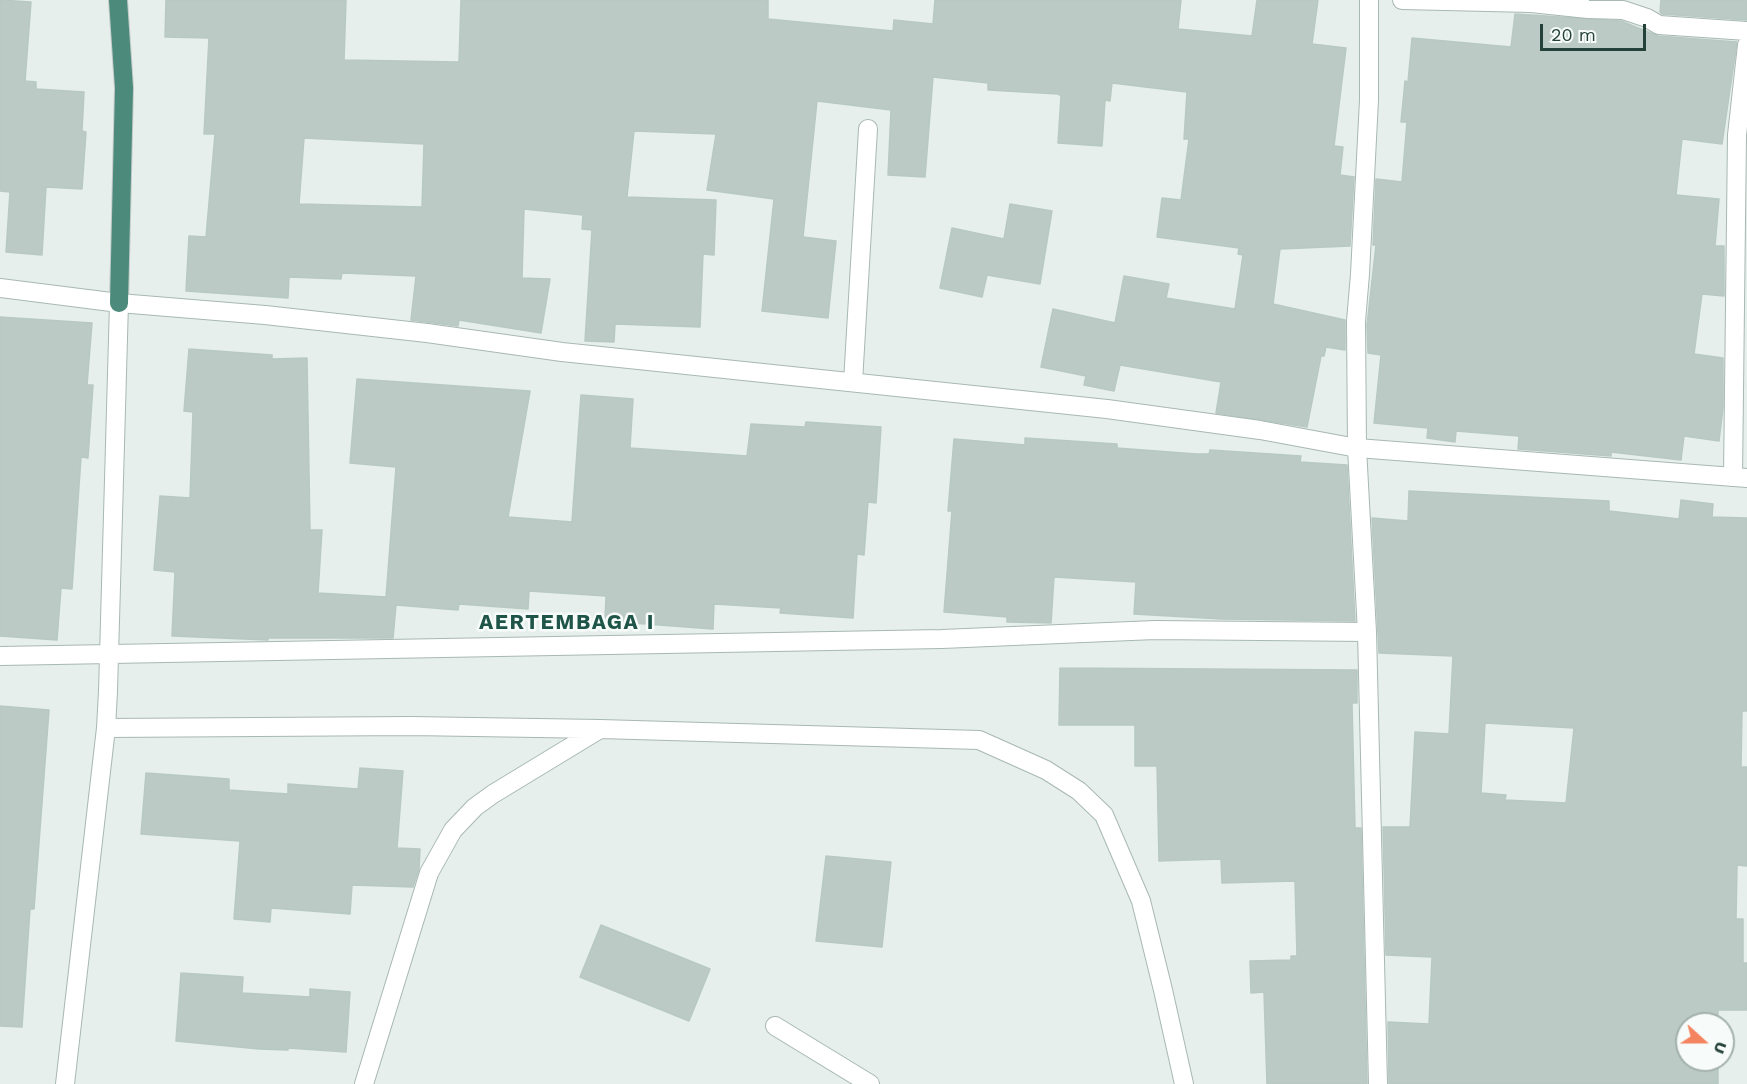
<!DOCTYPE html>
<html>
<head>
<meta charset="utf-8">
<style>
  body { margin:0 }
  #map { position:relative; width:1747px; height:1084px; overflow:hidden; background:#e6efeb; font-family:"Work Sans",sans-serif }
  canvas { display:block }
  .north { position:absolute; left:1675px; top:1012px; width:60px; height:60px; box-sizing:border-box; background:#f7fbf9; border:2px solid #a3b1ad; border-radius:50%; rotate:111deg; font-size:16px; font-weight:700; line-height:24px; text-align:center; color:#24423a }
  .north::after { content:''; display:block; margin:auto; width:21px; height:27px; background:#f4845f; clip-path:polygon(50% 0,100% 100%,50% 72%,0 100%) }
  .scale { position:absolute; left:1540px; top:24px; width:106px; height:27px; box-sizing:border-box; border:3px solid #24423a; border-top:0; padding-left:8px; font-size:18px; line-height:21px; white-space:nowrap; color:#24423a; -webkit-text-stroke:4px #f7fbf9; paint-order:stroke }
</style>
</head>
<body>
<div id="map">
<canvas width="1747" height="1084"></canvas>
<div class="north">U</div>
<div class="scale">20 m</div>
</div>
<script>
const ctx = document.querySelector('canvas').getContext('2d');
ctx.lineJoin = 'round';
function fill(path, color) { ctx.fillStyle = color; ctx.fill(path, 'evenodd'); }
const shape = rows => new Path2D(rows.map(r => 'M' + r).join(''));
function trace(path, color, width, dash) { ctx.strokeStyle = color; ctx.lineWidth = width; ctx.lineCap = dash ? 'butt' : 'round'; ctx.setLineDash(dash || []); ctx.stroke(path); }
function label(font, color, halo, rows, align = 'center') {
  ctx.font = font + ' "Work Sans",sans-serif'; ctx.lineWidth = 5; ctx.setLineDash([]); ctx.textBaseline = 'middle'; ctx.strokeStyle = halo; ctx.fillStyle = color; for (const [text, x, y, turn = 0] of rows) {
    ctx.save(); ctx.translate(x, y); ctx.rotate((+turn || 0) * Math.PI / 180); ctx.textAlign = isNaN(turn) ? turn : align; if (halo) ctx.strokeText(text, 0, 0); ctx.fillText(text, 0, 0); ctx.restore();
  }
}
const building = shape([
  [0,0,31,2,25,81,36,82,36,89,84,92,82,131,86,132,82,189,46,187,42,255,6,252,10,192,0,191,0,0],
  [166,0,346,0,344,60,459,62,461,0,768,0,768,19,893,31,894,20,933,24,935,0,1181,0,1178,29,1252,36,1257,0,1318,0,1312,44,1346,48,1334,146,1343,147,1340,175,1354,177,1350,246,1280,249,1273,304,1345,320,1345,350,1326,347,1324,356,1321,356,1307,427,1216,413,1221,382,1120,365,1114,391,1084,385,1086,376,1041,367,1053,309,1115,323,1124,276,1169,284,1166,298,1235,309,1243,255,1238,254,1239,248,1157,237,1162,198,1181,200,1189,139,1184,139,1187,92,1112,83,1110,101,1105,100,1102,146,1058,143,1061,96,1058,94,988,90,988,83,933,77,925,177,888,175,891,110,817,101,803,237,836,241,828,318,762,311,774,199,707,190,716,134,634,131,627,197,716,200,714,255,703,254,700,327,615,324,614,342,585,341,592,230,582,229,583,215,524,209,522,278,550,279,541,333,459,320,458,326,411,320,416,276,342,273,341,279,289,277,288,298,186,291,189,236,206,237,215,134,204,134,209,38,165,37,166,0],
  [304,138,424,144,422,207,299,204,304,138],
  [1661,0,1747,0,1747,20,1662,14,1660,12,1661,0],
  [1515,14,1621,21,1658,36,1737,42,1722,144,1682,139,1676,195,1719,199,1715,246,1724,246,1724,296,1702,294,1694,354,1723,358,1723,408,1719,441,1684,436,1681,460,1611,452,1611,456,1518,449,1519,436,1456,431,1455,442,1427,438,1428,428,1374,423,1381,355,1368,353,1367,325,1376,245,1373,245,1376,179,1402,182,1407,122,1401,122,1405,81,1408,82,1412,38,1511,47,1515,14],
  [1010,204,1052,211,1040,284,987,275,982,297,940,288,952,228,1004,239,1010,204],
  [0,317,92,323,87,385,93,385,88,458,81,457,72,589,61,588,57,640,0,636,0,317],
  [189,349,272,355,272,359,307,358,310,530,322,530,318,593,386,597,396,467,350,463,357,379,530,391,508,517,572,522,581,395,633,399,630,448,747,456,751,424,805,427,806,422,881,427,876,503,868,502,864,555,857,554,853,618,780,613,781,608,714,604,713,629,605,621,606,596,529,591,528,609,459,604,458,610,396,605,393,638,268,638,268,640,172,636,175,572,154,570,160,496,190,498,193,412,184,411,189,349],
  [1025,438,1117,444,1117,448,1196,454,1209,454,1210,450,1301,456,1300,462,1347,465,1355,621,1222,619,1134,614,1136,582,1054,577,1051,623,1007,622,1007,617,944,612,952,511,948,511,954,439,1025,445,1025,438],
  [1409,491,1609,501,1609,511,1679,519,1681,500,1713,504,1712,517,1747,518,1747,711,1742,711,1741,767,1747,767,1747,866,1737,865,1736,919,1743,919,1743,963,1747,963,1747,1010,1718,1010,1718,1024,1687,1024,1687,1060,1718,1060,1718,1084,1389,1084,1388,1022,1429,1024,1432,957,1386,955,1383,827,1410,827,1415,732,1449,734,1453,656,1379,653,1372,518,1408,521,1409,491],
  [1485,723,1574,728,1566,803,1505,800,1506,795,1481,793,1485,723],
  [1060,668,1357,670,1357,703,1352,703,1355,828,1361,828,1367,1084,1267,1084,1264,992,1251,993,1250,961,1291,960,1291,956,1297,956,1295,881,1222,883,1221,859,1159,861,1157,766,1135,766,1135,725,1059,725,1060,668],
  [0,706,49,710,34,909,30,909,22,1027,0,1026,0,706],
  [360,768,403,771,397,848,420,849,419,869,413,887,352,885,350,914,271,908,270,922,234,919,240,841,141,834,146,773,229,779,229,790,288,794,288,784,358,789,360,768],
  [826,856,891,862,882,947,816,941,826,856],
  [601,925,710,969,689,1021,580,977,601,925],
  [181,973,243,977,242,993,310,997,310,989,350,992,346,1052,288,1048,288,1050,259,1049,176,1041,181,973]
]);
const service = shape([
  [106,728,411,726,600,729,979,740,1046,770,1079,791,1104,815,1141,901,1163,990,1184,1084],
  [775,1026,870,1084],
  [65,1084,106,728,108,691],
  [364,1084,429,873,453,830,475,807,493,794,600,729]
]);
const minor = shape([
  [1369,0,1369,100,1360,274,1356,321,1357,448,1367,632,1378,1084],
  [1402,0,1531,3,1588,9,1623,10,1647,18,1659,25,1747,31],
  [0,288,119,303,108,691],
  [853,382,868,129],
  [1733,477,1737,135,1747,45],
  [0,656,942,639,1155,630,1367,632]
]);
const tertiary = shape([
  [119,303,265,315,427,333,562,352,1107,409,1260,430,1357,448,1747,478]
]);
const trunk = shape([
  [118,0,124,88,119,303]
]);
const districtNames = [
  ["AERTEMBAGA I",567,623]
];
fill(building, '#bbcac4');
trace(building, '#b8c9c2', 1.5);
trace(service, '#a8b8b2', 20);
trace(minor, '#a8b8b2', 20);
trace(tertiary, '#a8b8b2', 20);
trace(trunk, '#c2cac8', 20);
trace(service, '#fff', 18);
trace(minor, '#fff', 18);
trace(tertiary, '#fff', 18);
trace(trunk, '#4c8a7c', 18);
ctx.letterSpacing = '1.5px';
label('bold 21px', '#1f5548', '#f7fbf9', districtNames);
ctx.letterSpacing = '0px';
</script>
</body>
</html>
